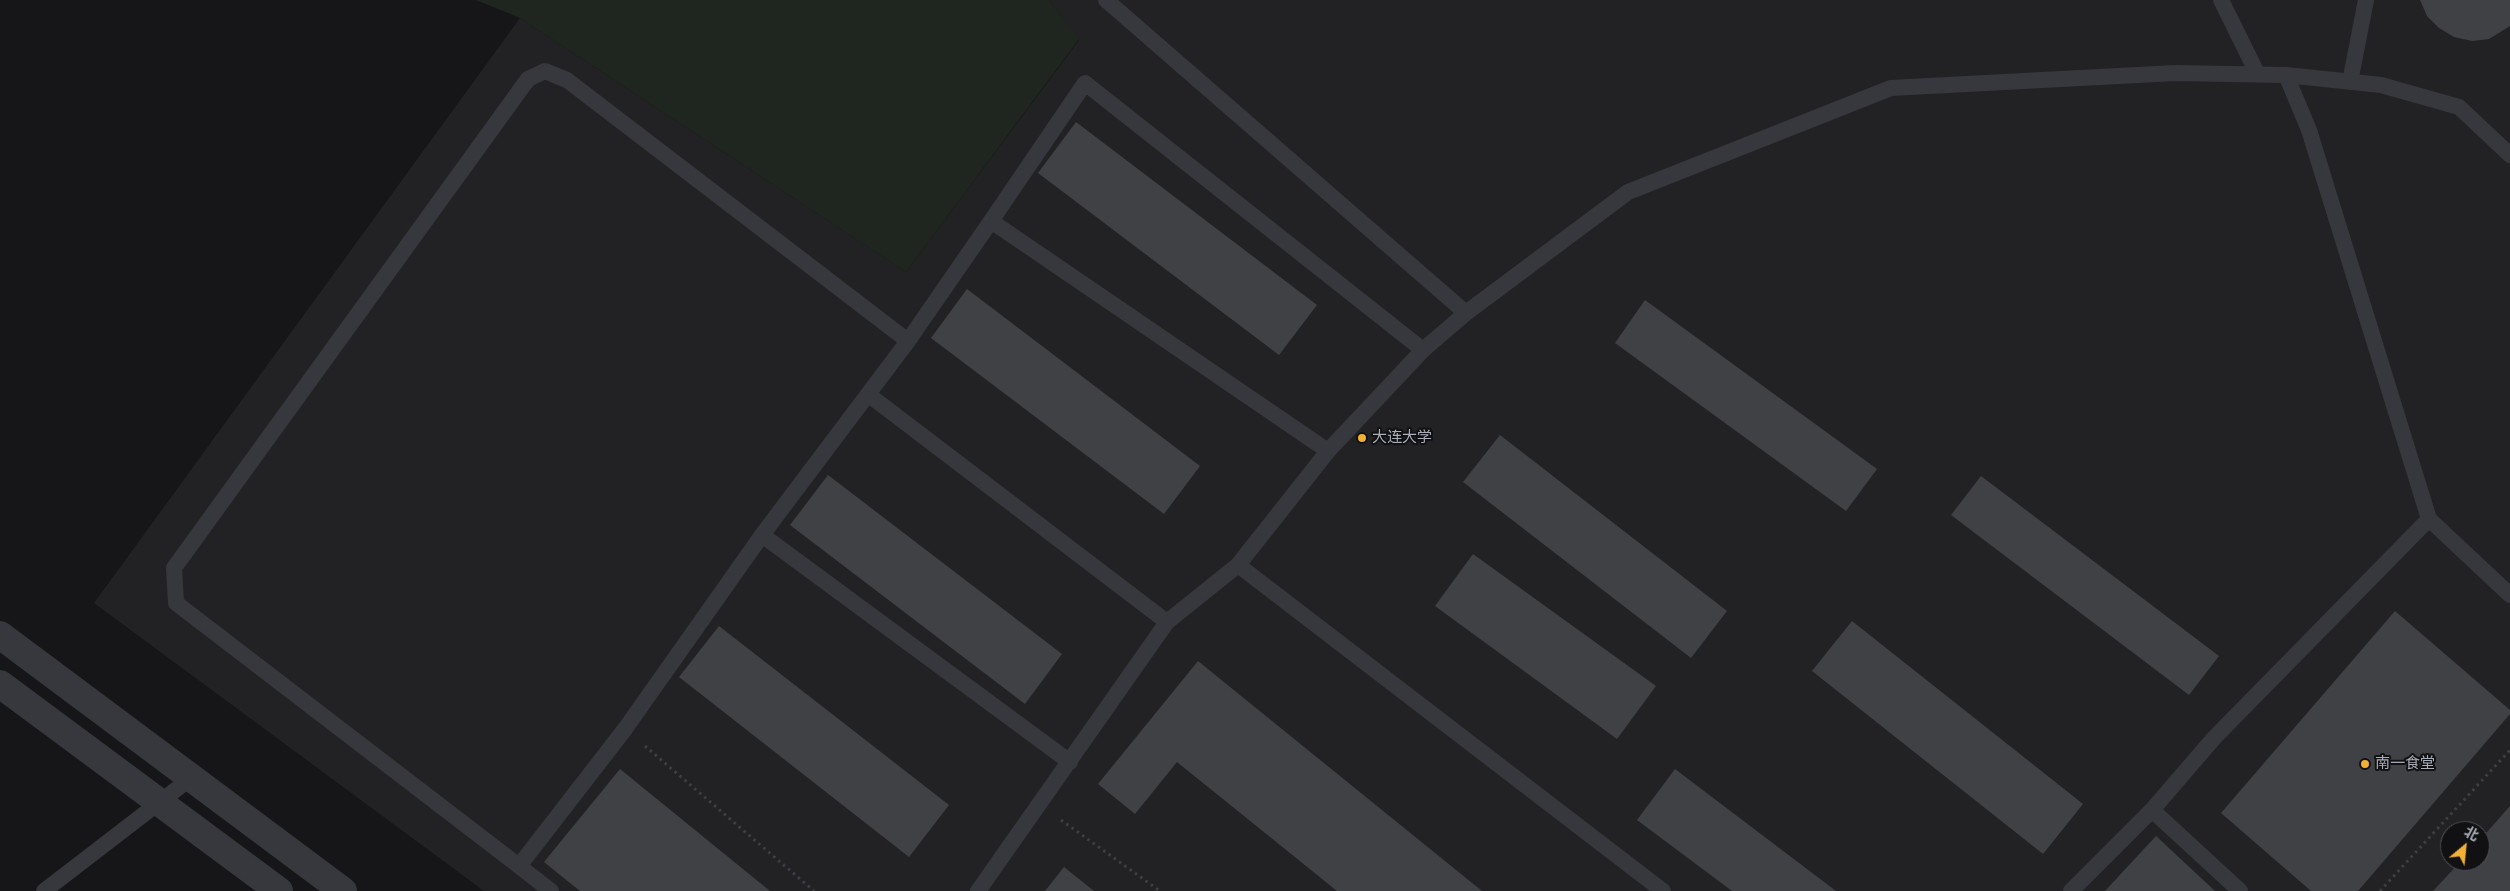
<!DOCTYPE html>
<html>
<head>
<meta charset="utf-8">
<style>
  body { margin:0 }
  #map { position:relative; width:2510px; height:891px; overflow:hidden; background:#161618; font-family:"DM Sans","Noto Sans SC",sans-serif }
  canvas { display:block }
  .north { position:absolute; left:2440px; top:821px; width:50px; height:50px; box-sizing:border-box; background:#111113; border:1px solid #4d4f55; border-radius:50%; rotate:28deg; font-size:14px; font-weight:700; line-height:20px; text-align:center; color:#a8adb8 }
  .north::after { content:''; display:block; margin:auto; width:18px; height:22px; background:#f2b134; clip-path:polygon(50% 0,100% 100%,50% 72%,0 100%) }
</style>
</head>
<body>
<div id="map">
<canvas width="2510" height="891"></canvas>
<div class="north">北</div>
</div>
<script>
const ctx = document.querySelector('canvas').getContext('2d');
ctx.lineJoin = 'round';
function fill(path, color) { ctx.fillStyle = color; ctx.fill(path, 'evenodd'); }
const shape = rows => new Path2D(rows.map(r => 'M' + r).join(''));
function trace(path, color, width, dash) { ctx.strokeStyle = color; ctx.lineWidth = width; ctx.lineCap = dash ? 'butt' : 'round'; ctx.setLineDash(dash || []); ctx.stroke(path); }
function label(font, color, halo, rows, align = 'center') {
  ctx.font = font + ' "DM Sans","Noto Sans SC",sans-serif'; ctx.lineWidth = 4; ctx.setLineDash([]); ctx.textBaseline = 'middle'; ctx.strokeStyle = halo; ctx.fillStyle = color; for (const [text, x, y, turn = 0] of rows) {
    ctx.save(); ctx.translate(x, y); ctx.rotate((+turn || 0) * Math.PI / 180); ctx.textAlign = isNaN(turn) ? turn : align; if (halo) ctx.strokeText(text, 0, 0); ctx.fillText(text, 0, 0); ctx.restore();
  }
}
const built = shape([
  [1049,0,2510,0,2510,891,484,891,94,603,520,18,906,272,1079,40],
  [2450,831,2480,831,2480,861,2450,861]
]);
const green = shape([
  [476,0,1049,0,1079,39,906,272,520,18]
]);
const building = shape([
  [2420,0,2510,0,2510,26,2489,39,2472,41,2454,37,2439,28,2427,16],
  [1076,122,1317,305,1279,355,1038,173],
  [967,289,1200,466,1164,514,931,338],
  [1645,300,1877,469,1846,511,1615,343],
  [1500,435,1727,611,1691,658,1463,482],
  [828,475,1062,654,1025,704,790,525],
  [1981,476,2219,656,2189,695,1951,515],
  [1473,554,1656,686,1617,739,1435,606],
  [2395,611,2510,710,2510,714,2358,891,2311,891,2221,813],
  [1852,621,2083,804,2043,854,1812,671],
  [719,626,949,805,909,857,679,677],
  [1198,661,1235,691,1482,891,1337,891,1177,762,1135,814,1098,784],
  [620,769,770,891,580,891,544,862],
  [1675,769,1836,891,1732,891,1637,820],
  [2510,806,2510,891,2433,891,2461,861,2480,861,2480,840],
  [2156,836,2215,891,2105,891],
  [1064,867,1094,891,1045,891]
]);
const path = shape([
  [645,746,814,891],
  [1061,820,1160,891],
  [2380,891,2510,750]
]);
const service = shape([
  [1106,0,1466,313],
  [2221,0,2257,73],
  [2350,82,2366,0],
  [908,341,991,221],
  [869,395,1167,622],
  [1328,451,991,221,1085,83,1423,350],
  [2429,519,2510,595],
  [762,535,1070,762],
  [1238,565,1663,891],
  [2152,810,2240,891],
  [519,866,625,729,762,535,908,341,567,80,545,71,528,79,174,568,176,603,519,866,551,891],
  [44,891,191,778],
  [978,891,1167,622,1238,565,1328,451,1423,350,1466,313,1628,192,1891,88,2175,73,2286,75,2381,85,2459,107,2510,155],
  [2071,891,2152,810,2214,738,2429,519,2309,130,2286,75]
]);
const minor = shape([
  [0,635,343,891],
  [0,684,279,891]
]);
const markers = [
  [1362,438,5,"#f2b134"],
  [2365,764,5,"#f2b134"]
];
const poiNames = [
  ["大连大学",1372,438],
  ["南一食堂",2375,764]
];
fill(built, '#222225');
fill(green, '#1e261f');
fill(building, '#404145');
trace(path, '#3d3f44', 3, [2.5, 4]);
trace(service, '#37383d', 16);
trace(minor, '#37383d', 28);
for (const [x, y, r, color] of markers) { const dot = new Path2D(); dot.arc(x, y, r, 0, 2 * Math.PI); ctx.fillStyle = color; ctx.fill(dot); trace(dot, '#111113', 2); }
label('15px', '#a8adb8', '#111113', poiNames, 'left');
</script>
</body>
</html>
